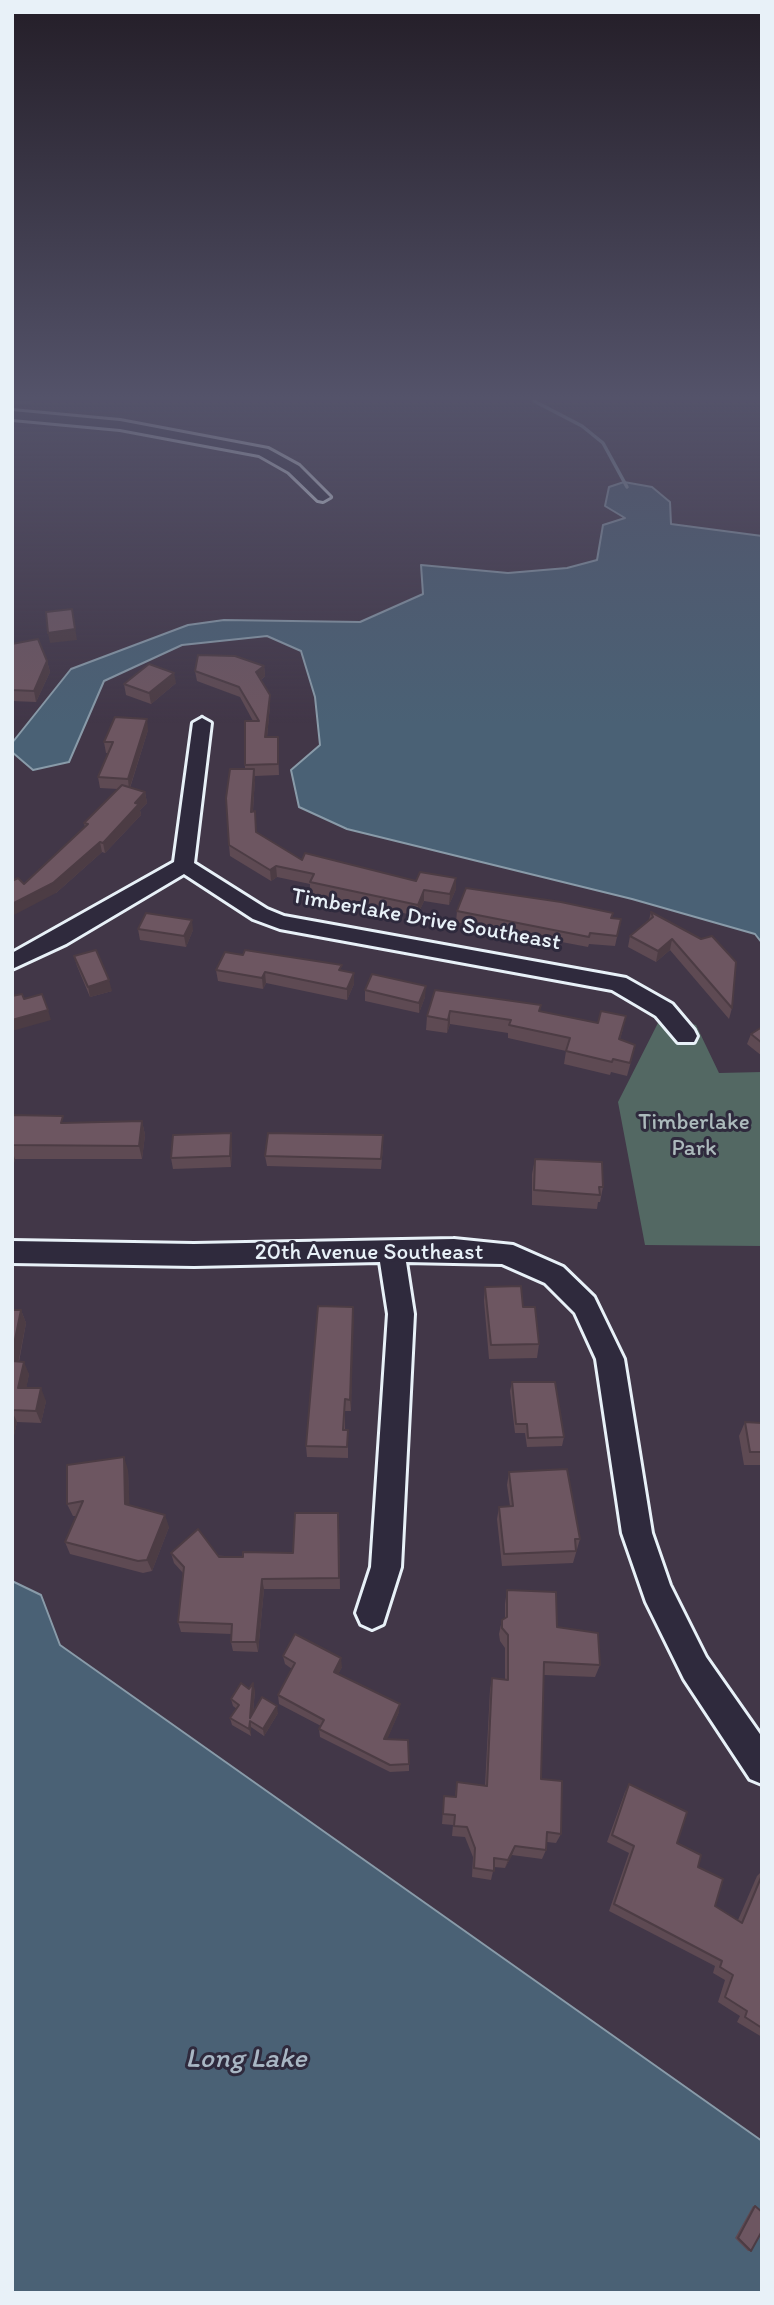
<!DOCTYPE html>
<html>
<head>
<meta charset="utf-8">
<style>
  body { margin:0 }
  #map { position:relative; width:774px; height:2305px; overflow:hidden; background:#423748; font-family:Itim,sans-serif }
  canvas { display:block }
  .frame { position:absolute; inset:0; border:14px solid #e8f1f8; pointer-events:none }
</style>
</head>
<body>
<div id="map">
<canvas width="774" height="2305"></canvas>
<div class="frame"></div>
</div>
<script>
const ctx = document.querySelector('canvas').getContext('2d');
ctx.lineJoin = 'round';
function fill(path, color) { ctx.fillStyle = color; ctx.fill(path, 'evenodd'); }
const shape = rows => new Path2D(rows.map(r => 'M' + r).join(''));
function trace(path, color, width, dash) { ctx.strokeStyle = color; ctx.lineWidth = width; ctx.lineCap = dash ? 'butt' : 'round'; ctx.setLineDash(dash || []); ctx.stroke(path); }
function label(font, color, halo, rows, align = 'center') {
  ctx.font = font + ' Itim,sans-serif'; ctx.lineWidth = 6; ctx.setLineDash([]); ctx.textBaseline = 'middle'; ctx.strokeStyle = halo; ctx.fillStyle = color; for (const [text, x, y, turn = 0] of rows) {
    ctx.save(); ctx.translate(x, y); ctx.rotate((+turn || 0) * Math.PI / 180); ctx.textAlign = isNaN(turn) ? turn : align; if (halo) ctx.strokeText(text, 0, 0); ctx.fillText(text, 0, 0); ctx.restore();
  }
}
const green = shape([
  [662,1015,696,1025,719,1073,762,1072,762,1246,645,1245,618,1102]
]);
const water = shape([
  [624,482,652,487,670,502,671,524,762,536,762,943,755,934,632,899,347,829,299,807,291,770,320,745,315,697,301,651,267,636,182,645,104,681,69,762,33,770,12,752,12,743,71,669,188,625,224,620,360,622,423,594,421,565,508,573,567,568,597,560,603,525,625,518,605,506,609,487,624,482],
  [12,1581,41,1595,60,1645,762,2141,762,2293,12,2293,12,1581]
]);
const stream = shape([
  [534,401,582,426,603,443,627,487]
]);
const minor = shape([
  [12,411,120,421,268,449,299,466,330,497,323,501,318,500,289,472,259,455,120,429,12,419,12,411],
  [202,718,211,723,194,863,267,909,284,916,626,978,672,1004,694,1030,697,1036,694,1042,678,1042,656,1016,612,990,280,929,253,919,184,874,66,944,12,969,12,953,174,862,193,723,202,718],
  [454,1239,513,1245,563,1267,594,1297,624,1359,652,1533,670,1585,706,1657,762,1737,762,1784,750,1779,684,1679,646,1602,622,1533,596,1359,575,1313,545,1283,502,1264,406,1262,414,1314,401,1567,383,1624,372,1629,361,1624,356,1613,371,1567,388,1314,380,1262,194,1266,12,1263,12,1241,194,1244,454,1239]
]);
const wall = shape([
  [12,401,32,401,30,404,12,404],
  [12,644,47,661,50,672,36,702,12,701],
  [264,666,265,676,261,680,270,705,267,737,278,748,279,775,255,776,253,811,256,833,302,860,416,881,456,878,456,889,449,905,424,901,417,916,310,893,310,884,277,877,271,881,230,856,229,845,245,769,245,765,253,721,240,697,197,681,195,671],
  [176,683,151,704,126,695,124,684],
  [148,730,130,788,145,792,147,803,140,810,141,815,105,853,102,852,56,893,24,884,85,827,84,823,118,789,100,788,98,777,109,753,106,753,104,742],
  [457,911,612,918,621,919,615,946,589,944,588,947,456,922],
  [651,912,732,1008,729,1019,670,950,656,962,628,947,630,936,649,920],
  [138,929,193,930,186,947,140,940],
  [74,956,112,991,90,997,77,966],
  [216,970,342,971,354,984,347,1000,266,983,263,989,218,981],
  [365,990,425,997,419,1013,365,1001],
  [435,990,623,1029,620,1039,632,1058,627,1076,611,1072,610,1075,564,1064,566,1051,508,1038,508,1033,450,1024,447,1033,426,1030,427,1016],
  [762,1027,762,1056,747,1044,751,1034],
  [12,1115,65,1123,142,1121,145,1135,142,1159,15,1159,14,1163,12,1163],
  [232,1144,231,1167,173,1169,171,1158],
  [383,1146,381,1169,267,1166,265,1156],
  [535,1159,603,1187,600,1202,598,1202,597,1209,532,1205,532,1174],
  [485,1287,523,1307,539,1344,537,1358,489,1359,484,1301],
  [353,1307,351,1411,345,1411,345,1430,348,1430,348,1458,307,1457,306,1446],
  [12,1310,21,1310,26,1323,19,1362,29,1374,26,1388,46,1401,41,1423,17,1422,12,1444],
  [512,1382,564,1437,562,1446,527,1447,525,1433,515,1433,510,1391],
  [745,1422,762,1423,762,1465,744,1465,739,1436],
  [128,1470,129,1505,169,1527,152,1571,143,1573,70,1554,65,1542,76,1516,73,1516,67,1504],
  [509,1472,580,1539,573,1563,502,1566,497,1519,499,1507,510,1506,507,1485],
  [339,1524,340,1589,264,1589,258,1652,233,1651,231,1642,231,1634,181,1632,178,1622,183,1573,174,1563,171,1553,243,1557,293,1553],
  [507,1590,557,1627,600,1665,595,1677,544,1675,541,1779,561,1834,556,1843,547,1842,546,1850,542,1859,512,1855,505,1868,494,1867,491,1880,472,1877,473,1857,465,1837,452,1836,453,1825,442,1824,444,1796,455,1797,457,1782,485,1786,490,1690,492,1678,505,1679,505,1648,500,1641,499,1634,502,1620,505,1618,505,1604],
  [283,1656,342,1667,338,1674,399,1712,387,1739,409,1764,409,1771,390,1772,320,1737,319,1729,321,1726,279,1704,278,1695,292,1669,285,1664],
  [249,1689,255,1690,253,1713,278,1713,264,1736,251,1727,251,1736,232,1725,230,1718,237,1709,233,1706,231,1699],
  [629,1784,677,1843,698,1867,715,1906,738,1920,757,1876,762,1871,762,2037,737,2022,740,2016,718,2002,725,1980,713,1973,715,1966,609,1911,629,1853,607,1842,625,1792],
  [753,2206,755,2206,751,2251,748,2251,735,2238]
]);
const shadedWall = shape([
  [72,609,77,640,50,643,48,633],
  [47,661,50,672,36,702,34,691],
  [264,666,265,676,257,683,256,672],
  [174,673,176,683,151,704,149,693],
  [270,695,270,705,266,748,265,737],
  [147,719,148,730,129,790,128,779],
  [254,769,255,780,252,822,251,812],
  [145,792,147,803,140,810,141,815,105,853,103,843,135,803],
  [100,842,102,852,56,893,12,916,12,904],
  [276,866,277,877,271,881,270,870],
  [456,878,456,889,449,905,450,894],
  [424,890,424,901,417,916,418,905],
  [192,920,193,930,186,947,184,936],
  [672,939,670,950,656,962,658,951],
  [265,972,266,983,263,989,262,978],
  [354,973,354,984,347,1000,347,989],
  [109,980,112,991,90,997,88,987],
  [426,986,425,997,419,1013,419,1003],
  [48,1010,51,1020,12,1031,12,1020],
  [450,1011,450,1024,447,1033,448,1020],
  [142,1121,145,1135,142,1159,139,1146],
  [231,1133,232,1144,231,1167,230,1156],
  [12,1150,15,1159,14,1163,12,1157],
  [353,1307,354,1319,351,1411,350,1400],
  [21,1310,26,1323,16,1374,12,1365,12,1354],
  [24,1362,29,1374,24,1400,18,1388],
  [41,1388,46,1401,41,1423,36,1411],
  [12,1411,17,1422,12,1444],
  [124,1457,128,1470,130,1516,125,1504],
  [165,1515,169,1527,152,1571,147,1560],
  [262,1579,264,1589,258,1652,256,1642],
  [341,1658,342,1667,335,1680,334,1672],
  [253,1683,255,1690,252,1722,250,1718],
  [400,1704,399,1712,384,1747,384,1739],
  [277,1706,278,1713,264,1736,263,1729],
  [250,1721,251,1727,251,1736,249,1729],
  [515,1846,512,1855,505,1868,508,1860]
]);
const building = shape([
  [72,609,75,629,48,633,46,612,72,609],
  [38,639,47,661,34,691,12,690,12,644,38,639],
  [198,655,235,656,264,666,256,672,270,695,265,737,278,737,278,764,245,765,245,721,259,721,239,687,195,671,198,655],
  [149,664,174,673,149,693,124,684,149,664],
  [115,717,147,719,128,779,98,777,113,742,104,742,115,717],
  [230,769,254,769,251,812,255,811,256,832,302,860,305,853,416,881,420,872,456,878,450,894,424,890,418,905,310,882,314,874,276,866,270,870,229,845,226,798,230,769],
  [122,785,145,792,135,803,139,804,103,843,100,842,53,883,12,904,12,881,18,878,24,884,88,824,84,823,122,785],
  [466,888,561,902,613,913,611,918,621,919,617,936,590,933,589,937,457,911,466,888],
  [651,912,701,939,712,936,736,962,732,1008,672,939,658,951,630,936,653,917,651,912],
  [146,913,192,920,184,936,138,929,146,913],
  [96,950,109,980,88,987,74,956,96,950],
  [245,950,342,965,339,970,354,973,347,989,265,972,262,978,216,970,225,952,243,955,245,950],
  [372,974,426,986,419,1003,365,990,372,974],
  [435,990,541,1005,539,1011,598,1023,601,1011,626,1016,619,1039,635,1045,630,1063,613,1059,612,1062,566,1051,570,1038,509,1025,511,1020,450,1011,448,1020,427,1016,435,990],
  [22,994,24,999,42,994,48,1010,12,1020,12,996,22,994],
  [762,1027,762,1043,751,1034,762,1027],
  [12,1115,63,1116,61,1123,142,1121,139,1146,12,1145,12,1115],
  [231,1133,230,1156,171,1158,173,1135,231,1133],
  [268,1133,383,1135,381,1159,265,1156,268,1133],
  [535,1159,602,1162,603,1187,599,1187,600,1195,534,1190,535,1159],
  [521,1286,523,1307,535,1307,539,1344,491,1345,485,1287,521,1286],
  [318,1306,353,1307,350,1400,345,1399,343,1430,348,1430,347,1447,306,1446,318,1306],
  [12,1310,21,1310,12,1354,12,1310],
  [12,1361,24,1362,18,1388,41,1388,36,1411,12,1410,12,1361],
  [512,1382,555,1382,564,1437,528,1438,527,1424,516,1424,512,1382],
  [745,1422,762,1423,762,1452,750,1452,745,1422],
  [124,1457,125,1504,165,1515,147,1560,138,1561,65,1542,83,1501,67,1504,67,1465,124,1457],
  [567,1469,580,1539,575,1539,576,1551,504,1554,499,1507,513,1506,509,1472,567,1469],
  [295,1513,338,1513,339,1578,262,1579,256,1642,231,1642,232,1624,178,1622,184,1567,171,1553,198,1529,219,1557,243,1557,243,1552,293,1553,295,1513],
  [507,1590,556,1592,557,1627,598,1633,600,1665,544,1662,541,1779,562,1781,561,1834,547,1832,546,1850,515,1846,508,1860,494,1858,494,1871,474,1868,475,1848,467,1827,454,1826,455,1815,443,1814,444,1796,456,1797,457,1782,487,1786,492,1678,508,1680,508,1635,502,1628,502,1620,507,1617,507,1590],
  [295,1634,341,1658,334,1672,400,1704,384,1739,408,1740,409,1764,390,1765,319,1729,324,1720,278,1695,295,1663,283,1656,295,1634],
  [241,1683,249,1689,253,1683,250,1718,262,1697,277,1706,263,1729,250,1721,249,1729,230,1718,239,1705,231,1699,241,1683],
  [629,1784,687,1812,677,1843,701,1855,698,1867,723,1879,715,1906,742,1923,762,1875,762,2028,745,2017,747,2011,725,1997,733,1975,720,1967,722,1961,614,1904,634,1846,612,1835,629,1784],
  [755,2206,762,2212,762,2231,751,2251,738,2238,755,2206]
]);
const streetNames = [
  ["Timberlake Drive Southeast",426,920,10],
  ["20th Avenue Southeast",369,1253]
];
const parkNames = [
  ["Timberlake",694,1123],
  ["Park",694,1149]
];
const nearWaternames = [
  ["Long Lake",246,2060]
];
fill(green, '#536863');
fill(water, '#4a6175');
trace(water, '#899ba9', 2);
trace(stream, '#899ba9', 3.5);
trace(minor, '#e8f1f8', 6);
fill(minor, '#2f2a3d');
fill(wall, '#5e4a53');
fill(shadedWall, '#4c3c44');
fill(building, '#6d5661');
trace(building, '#4c3c44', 2);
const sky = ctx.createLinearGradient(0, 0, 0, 724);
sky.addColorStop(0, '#241e28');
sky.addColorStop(0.55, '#54536a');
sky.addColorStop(1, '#54536a00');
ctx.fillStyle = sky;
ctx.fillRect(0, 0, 774, 724);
label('23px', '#e8f1f8', '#2f2a3d', streetNames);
label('23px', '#acbabc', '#2f2a3d', parkNames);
label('italic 28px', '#a9b7c4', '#2f2a3d', nearWaternames);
</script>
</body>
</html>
